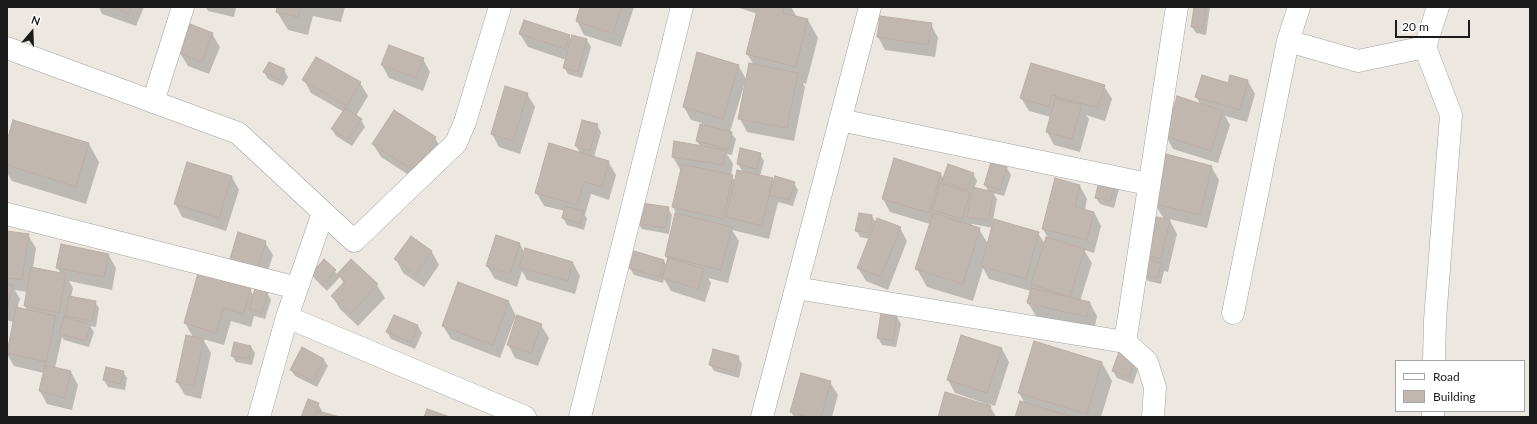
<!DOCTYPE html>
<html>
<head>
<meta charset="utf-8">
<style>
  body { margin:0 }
  #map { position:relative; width:1537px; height:424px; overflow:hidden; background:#ece8e1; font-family:Lato,sans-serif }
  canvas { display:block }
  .frame { position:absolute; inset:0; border:8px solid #1b1b1b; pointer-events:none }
  .legend { position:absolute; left:1395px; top:360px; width:130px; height:52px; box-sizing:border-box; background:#fff; border:1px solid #a4a4a4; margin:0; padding:5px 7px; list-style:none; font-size:12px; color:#1b1b1b }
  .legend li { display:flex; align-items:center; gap:8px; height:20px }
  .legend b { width:20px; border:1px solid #a4a4a4 }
  .north { position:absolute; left:12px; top:12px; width:40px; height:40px; -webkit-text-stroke:3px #fff; paint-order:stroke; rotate:19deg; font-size:11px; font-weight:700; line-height:16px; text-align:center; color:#1b1b1b }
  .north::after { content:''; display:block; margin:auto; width:14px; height:18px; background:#1b1b1b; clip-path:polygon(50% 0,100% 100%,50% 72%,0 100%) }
  .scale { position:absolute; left:1395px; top:20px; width:75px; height:18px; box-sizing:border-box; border:2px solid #1b1b1b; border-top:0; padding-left:5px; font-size:12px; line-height:14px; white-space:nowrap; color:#1b1b1b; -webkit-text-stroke:3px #fff; paint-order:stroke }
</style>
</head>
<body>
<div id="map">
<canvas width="1537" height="424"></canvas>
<div class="frame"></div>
<ul class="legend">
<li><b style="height:5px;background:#fff"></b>Road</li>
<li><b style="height:11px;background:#c0b7b1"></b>Building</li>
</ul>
<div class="north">N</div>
<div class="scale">20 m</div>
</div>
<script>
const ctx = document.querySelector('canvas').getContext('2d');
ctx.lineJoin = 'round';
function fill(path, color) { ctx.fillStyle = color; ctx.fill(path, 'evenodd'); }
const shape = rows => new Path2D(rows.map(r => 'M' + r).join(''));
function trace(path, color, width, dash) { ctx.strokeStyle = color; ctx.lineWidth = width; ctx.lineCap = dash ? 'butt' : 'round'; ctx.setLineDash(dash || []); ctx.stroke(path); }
const shadow = shape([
  [99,7,144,7,136,26,102,14],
  [206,7,236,7,234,17,208,11],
  [278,7,345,7,341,22,313,16,308,35,288,30,277,12],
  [581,7,634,7,621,47,584,35,577,21],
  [736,7,791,7,797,17,808,20,818,38,806,84,803,83,805,87,794,141,747,132,740,119,754,65,747,54,758,14],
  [1195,7,1210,7,1206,35,1196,33,1192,27],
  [931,24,938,38,935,57,885,50,878,37],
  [212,34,220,47,209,74,188,66,180,53],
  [520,34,569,36,572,40,587,40,591,47,582,78,568,74,564,67,566,60,528,47],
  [697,53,738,65,746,79,730,132,736,139,732,155,727,154,733,164,731,176,735,181,743,172,738,164,760,154,764,161,760,176,772,179,774,182,794,183,798,190,793,206,778,202,769,239,732,230,739,241,728,283,708,278,711,283,705,302,671,291,664,279,663,283,634,275,630,268,664,261,667,266,668,261,666,256,676,213,673,207,681,171,673,157,701,147,697,141,702,123,691,120,684,107],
  [423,59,430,72,423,91,389,78,382,65],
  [284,70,288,77,283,86,268,79,264,72],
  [304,80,360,83,368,96,356,116,361,120,365,127,352,146,336,136,332,129,344,112,311,93],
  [1248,81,1255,94,1247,122,1225,116,1230,125,1218,163,1173,149,1166,136,1201,105,1196,97,1229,84],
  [1104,86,1112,99,1105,121,1086,115,1089,119,1080,152,1054,145,1047,132,1051,117,1029,111,1021,98],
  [527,94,535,107,520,154,499,147,492,134],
  [14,121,89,144,99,162,86,204,12,181,7,173,7,144],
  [597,125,601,132,594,157,608,161,616,175,609,200,591,194,585,215,587,219,584,230,567,225,563,218,565,211,544,206,536,192,580,153,576,146],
  [435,138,443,151,421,183,381,157,373,144],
  [894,160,941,174,944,180,973,174,977,181,974,189,989,192,985,185,992,163,1007,168,1011,175,1004,196,993,193,997,199,992,226,1038,233,1045,244,1049,240,1043,229,1080,186,1087,199,1085,210,1094,212,1101,226,1094,253,1084,250,1092,263,1080,301,1090,303,1097,316,1094,330,1036,316,1028,303,1031,291,989,279,983,268,973,301,927,287,917,269,930,224,890,212,883,199],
  [972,224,993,228,988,244,979,229,971,226],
  [1211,166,1219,180,1207,228,1169,219,1177,234,1168,272,1164,271,1161,284,1148,281,1144,275,1148,260,1164,219,1155,204],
  [232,177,239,190,226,231,182,217,175,203],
  [1120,185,1114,208,1100,204,1096,198],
  [668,208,672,215,669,234,642,229,638,223],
  [872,216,876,223,900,228,907,241,888,290,866,281,858,268,870,239,860,237,856,230],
  [7,232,28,235,36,248,33,268,61,274,57,267,108,254,116,268,112,290,69,281,73,288,71,297,95,302,99,308,96,327,90,326,94,332,89,347,64,340,62,337,55,368,71,372,78,385,72,410,47,404,40,391,44,373,14,366,7,354,13,322,7,320],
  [15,290,27,292,25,306,28,311,17,309,20,299],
  [238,234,265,242,273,255,264,283],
  [411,238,432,252,439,265,424,287,403,273,396,259],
  [520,244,524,252,573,263,580,276,575,294,527,280,522,271,517,287,495,279,487,266],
  [324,260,338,275,351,260,377,285,385,298,358,326,340,309,332,296,344,284,340,277,327,291,316,280,312,274],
  [250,290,254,296,267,293,271,300,265,319,254,316,251,327,231,321,224,345,203,339,211,353,201,399,185,395,177,382,187,336,193,337,185,323],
  [509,302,516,316,541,325,549,338,538,366,515,358,508,344,517,319,515,318,500,358,451,339,443,326],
  [394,316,418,326,422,333,415,349,391,339,387,332],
  [897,317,901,324,896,347,882,345,878,338],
  [1034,343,1102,363,1112,381,1101,417,1016,417,1025,404,1019,393],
  [251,347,255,353,252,365,236,362,232,356],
  [302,349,324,360,328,366,317,387,295,376,291,370],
  [1002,349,1009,362,995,406,989,404,996,417,939,417,986,405,987,404,955,393,948,380],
  [738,357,742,364,739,378,714,371,710,364],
  [1136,359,1139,366,1133,384,1117,378,1113,371],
  [107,368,123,372,127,378,125,390,108,387,104,380],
  [830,382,838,395,832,417,794,417,791,412],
  [318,404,322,411,321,413,336,417,302,417]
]);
const building = shape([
  [111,7,131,7,129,14,111,7],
  [277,7,301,7,298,17,276,12,277,7],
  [580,7,622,7,613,34,576,21,580,7],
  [758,7,784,7,783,13,808,19,796,67,746,54,758,7],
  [1194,7,1206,7,1203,28,1191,27,1194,7],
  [880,16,932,23,928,45,877,37,880,16],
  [524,20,570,35,565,49,519,34,524,20],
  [190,24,213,33,202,62,179,53,190,24],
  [572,35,587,39,578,72,563,68,572,35],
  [389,45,424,58,416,78,381,65,389,45],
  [697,52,739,65,723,119,683,107,697,52],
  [316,57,361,82,347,106,302,80,316,57],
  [269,62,285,69,279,80,263,72,269,62],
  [749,63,798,73,787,128,738,119,749,63],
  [1031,63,1105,85,1098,108,1052,95,1049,107,1020,98,1031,63],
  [1202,75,1228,83,1230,75,1248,80,1240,110,1195,97,1202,75],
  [505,86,528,93,513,141,491,134,505,86],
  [1177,96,1223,111,1211,151,1165,136,1177,96],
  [1055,98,1082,105,1072,139,1046,132,1055,98],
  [345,108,362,119,348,140,331,129,345,108],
  [394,110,436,137,414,171,372,144,394,110],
  [13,120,89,143,76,187,7,165,7,141,13,120],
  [582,120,598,124,590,151,575,146,582,120],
  [700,124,732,132,729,149,696,141,700,124],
  [674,141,726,150,723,165,672,157,674,141],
  [549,143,609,161,602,187,584,182,577,205,535,193,549,143],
  [740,148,761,153,757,169,737,164,740,148],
  [1166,154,1212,166,1200,215,1154,204,1166,154],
  [894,158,941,173,929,213,882,199,894,158],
  [187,162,232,176,219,218,174,204,187,162],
  [991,162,1007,167,1000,190,984,185,991,162],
  [682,164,733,175,723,219,672,207,682,164],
  [948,164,974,173,967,190,942,181,948,164],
  [737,170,773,178,762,226,726,217,737,170],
  [1101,173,1116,177,1111,201,1095,198,1101,173],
  [775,176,795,182,789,200,769,195,775,176],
  [1055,178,1080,185,1075,207,1094,212,1087,240,1042,229,1055,178],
  [940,183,970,193,962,219,932,210,940,183],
  [973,187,994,192,988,221,967,217,973,187],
  [641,203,669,207,665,228,637,223,641,203],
  [565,206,584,211,580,224,562,218,565,206],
  [675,213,732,227,721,270,665,256,675,213],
  [859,213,872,215,869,233,855,231,859,213],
  [933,213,980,228,963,284,915,269,933,213],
  [1153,216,1170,220,1161,259,1144,255,1153,216],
  [877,218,901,227,881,277,857,268,877,218],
  [994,219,1039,232,1026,279,981,266,994,219],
  [7,231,29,234,22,280,7,278,7,231],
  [238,232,266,241,257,270,229,262,238,232],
  [496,235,520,243,510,274,486,266,496,235],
  [411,236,432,251,416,275,394,259,411,236],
  [1046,237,1085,249,1070,297,1031,284,1046,237],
  [61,244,109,254,104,277,56,268,61,244],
  [525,248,573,262,568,281,519,267,525,248],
  [634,251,664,260,659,277,629,268,634,251],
  [668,258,704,269,698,289,662,278,668,258],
  [324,259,336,270,323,285,311,274,324,259],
  [351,259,378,284,350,314,331,296,345,281,337,274,351,259],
  [1147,259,1161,263,1158,278,1143,275,1147,259],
  [31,267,66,274,59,313,24,306,31,267],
  [198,273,251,289,243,314,223,308,216,333,184,323,198,273],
  [458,282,509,301,493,345,442,326,458,282],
  [7,284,13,285,7,309,7,284],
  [1031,288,1090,302,1087,317,1027,303,1031,288],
  [255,289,268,293,262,313,249,309,255,289],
  [69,296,96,301,92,321,65,316,69,296],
  [16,307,56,316,46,362,7,353,16,307],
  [881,313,897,316,893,341,877,338,881,313],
  [394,315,418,325,411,342,386,332,394,315],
  [517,315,542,324,531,353,507,345,517,315],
  [64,317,90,324,86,341,59,334,64,317],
  [186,335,204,339,194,386,176,382,186,335],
  [961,335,1002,348,987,393,947,380,961,335],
  [1034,341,1102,362,1087,414,1018,393,1034,341],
  [234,342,251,346,249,359,231,356,234,342],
  [302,347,324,359,313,381,290,370,302,347],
  [713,349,739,356,735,372,709,365,713,349],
  [1119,352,1136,358,1129,377,1112,371,1119,352],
  [45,365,71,371,65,398,39,391,45,365],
  [106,367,124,371,121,384,103,380,106,367],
  [801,373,831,381,821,417,808,417,790,412,801,373],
  [945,392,991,406,987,417,938,417,945,392],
  [308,399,319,403,313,417,301,417,308,399],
  [1020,401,1074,417,1015,417,1020,401],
  [427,409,450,417,424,417,427,409],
  [318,411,340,417,316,417,318,411]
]);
const minor = shape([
  [1288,41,1358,61,1425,47,1438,7],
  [1425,47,1451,115,1435,320,1434,361],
  [7,48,238,133,354,241,456,143,465,122,500,7],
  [153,102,183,7],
  [840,120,1148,184],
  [7,214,297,288],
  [796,288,1125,342],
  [1233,313,1288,41,1299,7],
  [287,317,525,417],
  [259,417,287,317,323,213],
  [580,417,682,7],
  [762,417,870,7],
  [1153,417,1155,387,1147,362,1125,342,1177,7],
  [1433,417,1433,411]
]);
fill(shadow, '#0003');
fill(building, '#c0b7b1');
trace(building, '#bdada4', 1);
trace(minor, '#a2a2a2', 23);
trace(minor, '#fff', 22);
</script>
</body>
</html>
